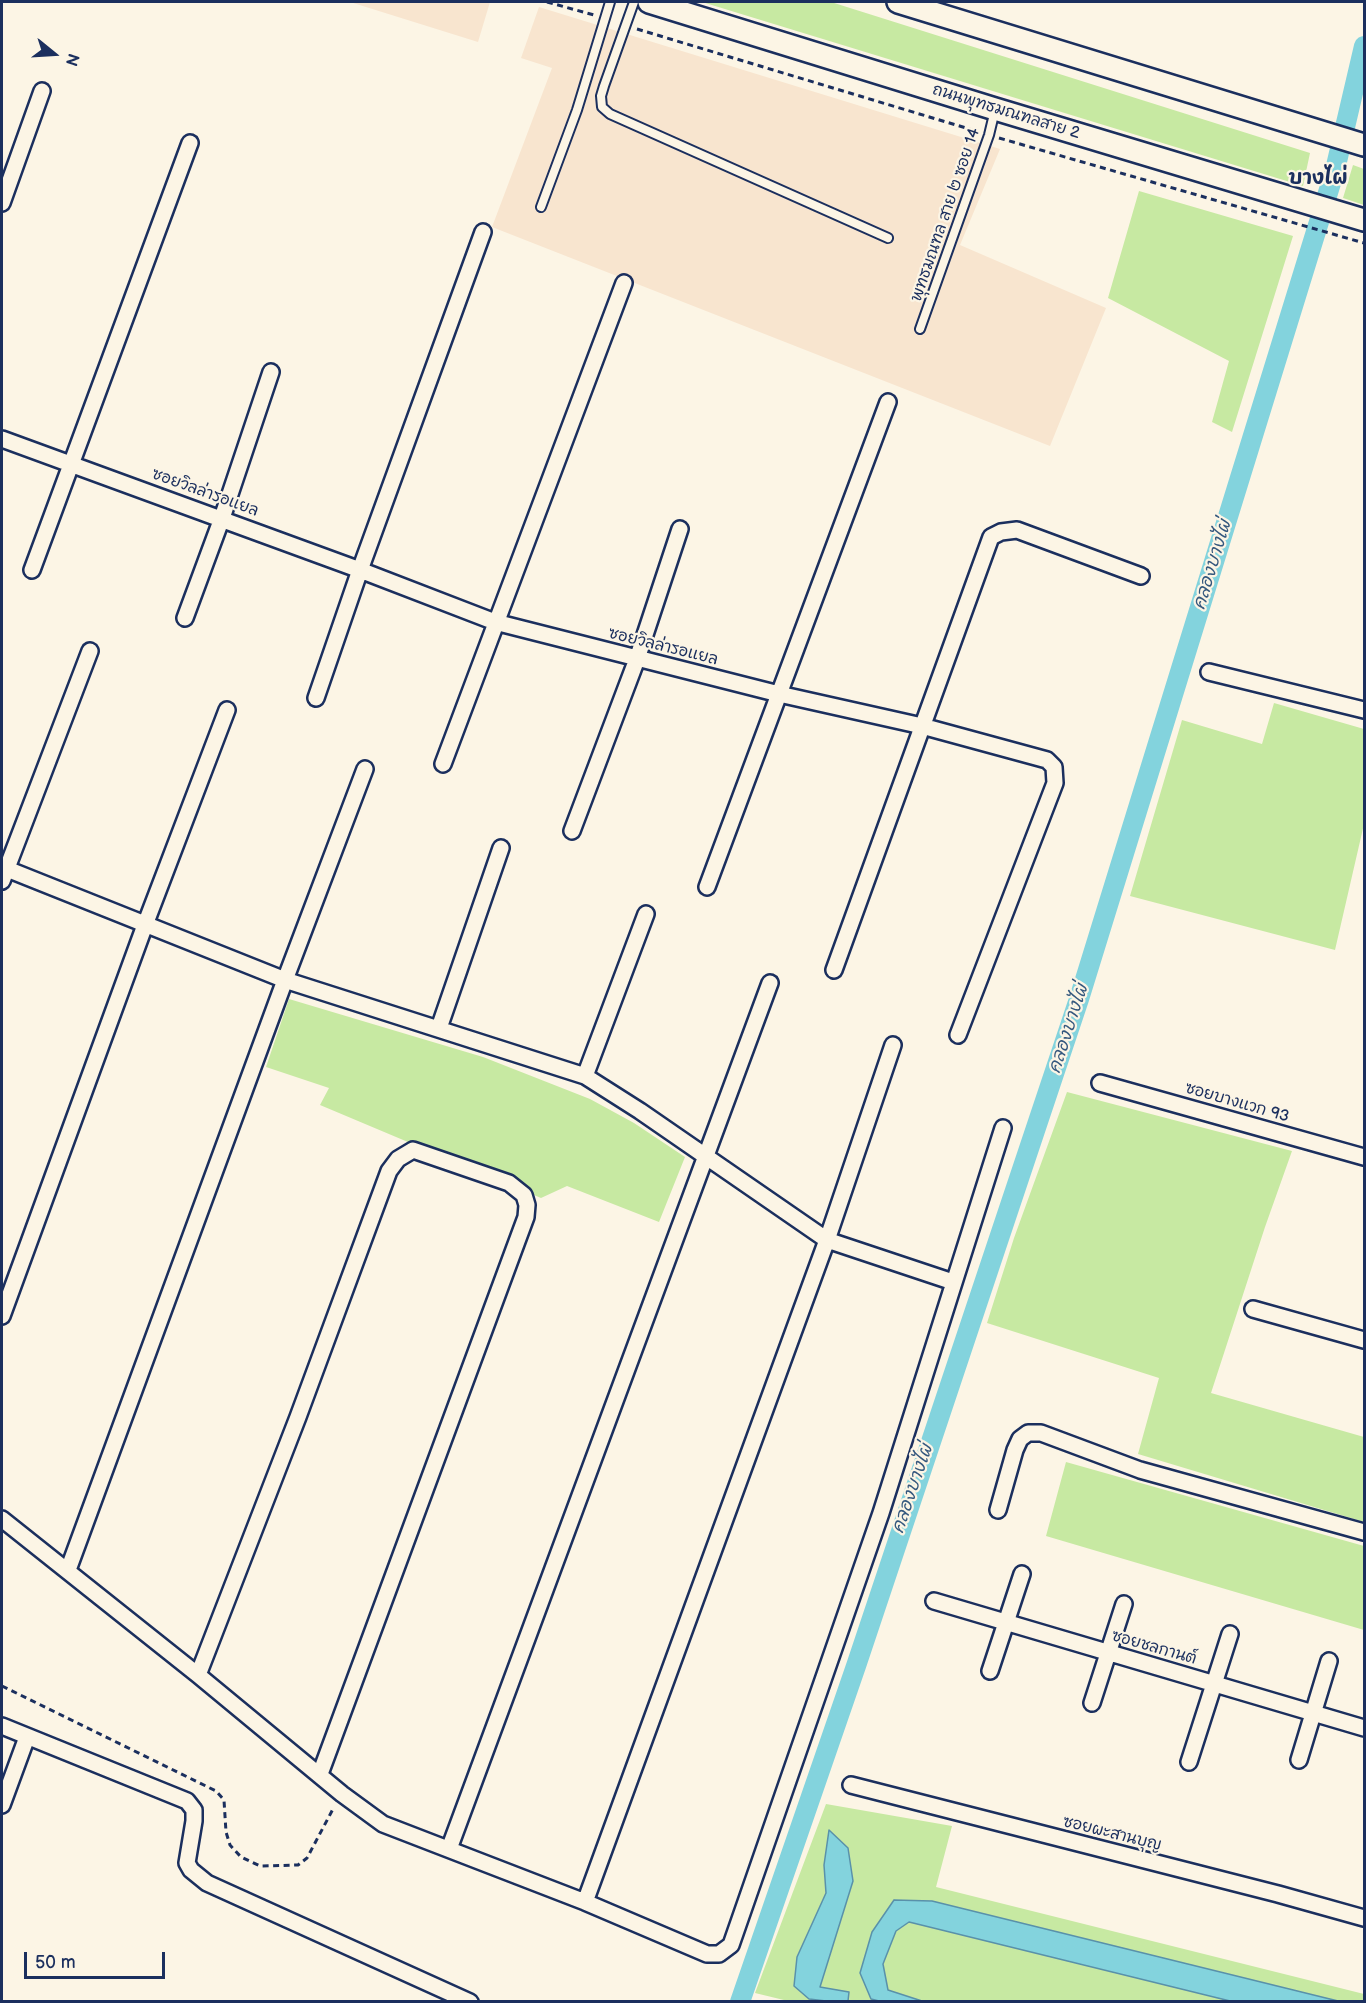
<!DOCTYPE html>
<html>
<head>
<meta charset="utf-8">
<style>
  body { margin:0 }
  #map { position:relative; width:1366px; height:2003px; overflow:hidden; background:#fcf5e5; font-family:"Balsamiq Sans",sans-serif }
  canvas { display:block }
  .frame { position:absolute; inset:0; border:3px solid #1b2f5e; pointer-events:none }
  .north { position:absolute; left:24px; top:24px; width:60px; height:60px; -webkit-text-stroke:4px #fcf5e5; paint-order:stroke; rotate:108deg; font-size:16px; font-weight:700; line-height:24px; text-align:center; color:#1b2f5e }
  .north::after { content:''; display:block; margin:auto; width:21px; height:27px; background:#1b2f5e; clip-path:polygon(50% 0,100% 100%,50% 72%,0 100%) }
  .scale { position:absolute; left:24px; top:1952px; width:141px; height:27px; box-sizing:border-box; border:3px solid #1b2f5e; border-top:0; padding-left:8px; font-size:18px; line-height:21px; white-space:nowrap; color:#1b2f5e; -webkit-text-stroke:4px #fcf5e5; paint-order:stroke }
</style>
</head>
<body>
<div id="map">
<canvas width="1366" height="2003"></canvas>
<div class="frame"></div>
<div class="north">N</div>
<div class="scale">50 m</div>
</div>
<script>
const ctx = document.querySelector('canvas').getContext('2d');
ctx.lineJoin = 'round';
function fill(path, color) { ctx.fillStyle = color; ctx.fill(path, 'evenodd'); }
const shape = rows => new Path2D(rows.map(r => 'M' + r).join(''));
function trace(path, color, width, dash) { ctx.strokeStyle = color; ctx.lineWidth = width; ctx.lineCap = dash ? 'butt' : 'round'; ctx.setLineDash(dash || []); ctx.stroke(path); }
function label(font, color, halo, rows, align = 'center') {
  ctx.font = font + ' "Balsamiq Sans","Playpen Sans Thai",sans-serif'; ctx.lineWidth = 4.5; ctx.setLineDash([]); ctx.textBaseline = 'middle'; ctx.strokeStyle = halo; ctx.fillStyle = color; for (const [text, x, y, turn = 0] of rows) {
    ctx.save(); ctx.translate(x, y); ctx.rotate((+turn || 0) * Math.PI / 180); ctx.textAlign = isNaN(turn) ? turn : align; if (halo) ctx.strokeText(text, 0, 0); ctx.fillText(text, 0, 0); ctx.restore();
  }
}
const built = shape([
  [350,2,490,2,478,42],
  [539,7,1000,149,960,245,1106,308,1050,446,492,227,552,68,521,58]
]);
const green = shape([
  [702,2,831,2,1310,153,1303,186],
  [1353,165,1364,169,1364,205,1343,198],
  [1139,191,1293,236,1232,432,1212,422,1229,361,1108,298],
  [1274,703,1364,729,1364,824,1335,950,1130,896,1182,720,1262,744],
  [289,999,483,1057,590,1099,634,1123,685,1157,659,1222,567,1186,541,1198,320,1105,329,1088,266,1067],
  [1067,1092,1292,1151,1265,1227,1211,1393,1364,1437,1364,1522,1138,1454,1159,1378,987,1323,1014,1238],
  [1066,1462,1364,1546,1364,1630,1046,1536],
  [826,1804,952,1826,936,1887,1364,1994,1364,2001,1338,2001,932,1901,895,1900,872,1932,871,1999,879,2001,848,2001,849,1992,820,1988,829,1954,830,1831,824,1865,826,1893,797,1957,809,1999,826,2001,788,2001,755,1993],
  [909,1922,1230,2001,922,2001,888,1990,883,1964,896,1931]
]);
const water = shape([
  [829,1830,848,1848,853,1881,820,1987,849,1992,848,2001,826,2001,809,1999,794,1986,797,1957,826,1893,824,1865,829,1830],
  [894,1900,932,1901,1338,2001,1230,2001,909,1922,896,1931,883,1964,888,1990,922,2001,879,2001,871,1999,860,1973,872,1932,894,1900]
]);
const canal = shape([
  [740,2002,856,1666,1079,999,1335,170,1364,46]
]);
const path = shape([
  [547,2,594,15],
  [637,29,976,131],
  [999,138,1364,243],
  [2,1686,216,1791,224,1800,226,1832,230,1845,241,1857,260,1866,298,1865,307,1858,333,1809]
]);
const service = shape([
  [634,2,604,86,601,96,602,107,610,114,888,238],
  [541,207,577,110,610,2],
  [920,329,989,135,995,110]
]);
const minor = shape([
  [2,203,42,91],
  [2,439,360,570,495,622,779,694,922,726,1047,760,1054,767,1055,783,958,1035],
  [32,570,190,143],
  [185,618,222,518,271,372],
  [1209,672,1364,710],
  [316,698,360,570,483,232],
  [443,764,624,283],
  [572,831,637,659,680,529],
  [2,867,285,980,585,1076,640,1111,827,1240,953,1282],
  [2,881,90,651],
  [707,887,888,402],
  [834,970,991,537,1001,532,1017,530,1141,576],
  [439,1028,501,848],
  [585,1076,646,914],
  [1100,1083,1364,1157],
  [1253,1309,1364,1340],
  [2,1316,145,925,227,710],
  [998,1510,1015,1450,1020,1439,1028,1433,1041,1433,1140,1470,1364,1532],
  [2,1519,198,1675,342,1794,383,1824,585,1902,707,1954,719,1954,731,1945,881,1513,1003,1128],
  [68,1570,285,980,365,769],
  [934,1601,1364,1728],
  [990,1671,1022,1574],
  [198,1675,298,1417,389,1171,398,1159,413,1150,509,1183,524,1195,527,1205,526,1217,320,1774],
  [1092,1703,1124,1604],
  [2,1726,187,1801,194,1810,194,1821,187,1863,191,1870,207,1883,470,2002],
  [1299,1760,1329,1661],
  [1189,1762,1230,1634],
  [851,1785,1278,1894,1364,1918],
  [2,1805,27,1737],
  [449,1849,770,983],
  [585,1902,827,1240,893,1045]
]);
const secondary = shape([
  [649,2,995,109,1364,220],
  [898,2,1364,145]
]);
const streetNames = [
  ["ถนนพุทธมณฑลสาย 2",1006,112,17],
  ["พุทธมณฑล สาย ๒ ซอย 14",946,215,-71],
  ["ซอยวิลล่ารอแยล",205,493,20],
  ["ซอยวิลล่ารอแยล",663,647,14],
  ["ซอยบางแวก 93",1237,1103,16],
  ["ซอยชลกานต์",1154,1648,16],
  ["ซอยผะสานบุญ",1112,1834,14]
];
const waterNames = [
  ["คลองบางไผ่",1213,565,-73],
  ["คลองบางไผ่",1069,1029,-72],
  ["คลองบางไผ่",913,1489,-71]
];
const quarterNames = [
  ["บางไผ่",1318,179]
];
fill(built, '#f8e5cf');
fill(green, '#c7e9a2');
fill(water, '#83d3dd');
trace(water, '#5991aa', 1.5);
trace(canal, '#83d3dd', 20);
trace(service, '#1b2f5e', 12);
trace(minor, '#1b2f5e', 20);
trace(secondary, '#1b2f5e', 26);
trace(path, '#1b2f5e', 3, [6, 4.5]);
trace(service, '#fcf5e5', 8);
trace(minor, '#fcf5e5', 15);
trace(secondary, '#fcf5e5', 21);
label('16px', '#1b2f5e', '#fcf5e5', streetNames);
label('italic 18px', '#35587e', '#fcf5e5', waterNames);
label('bold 20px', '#1b2f5e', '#fcf5e5', quarterNames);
</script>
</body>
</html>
